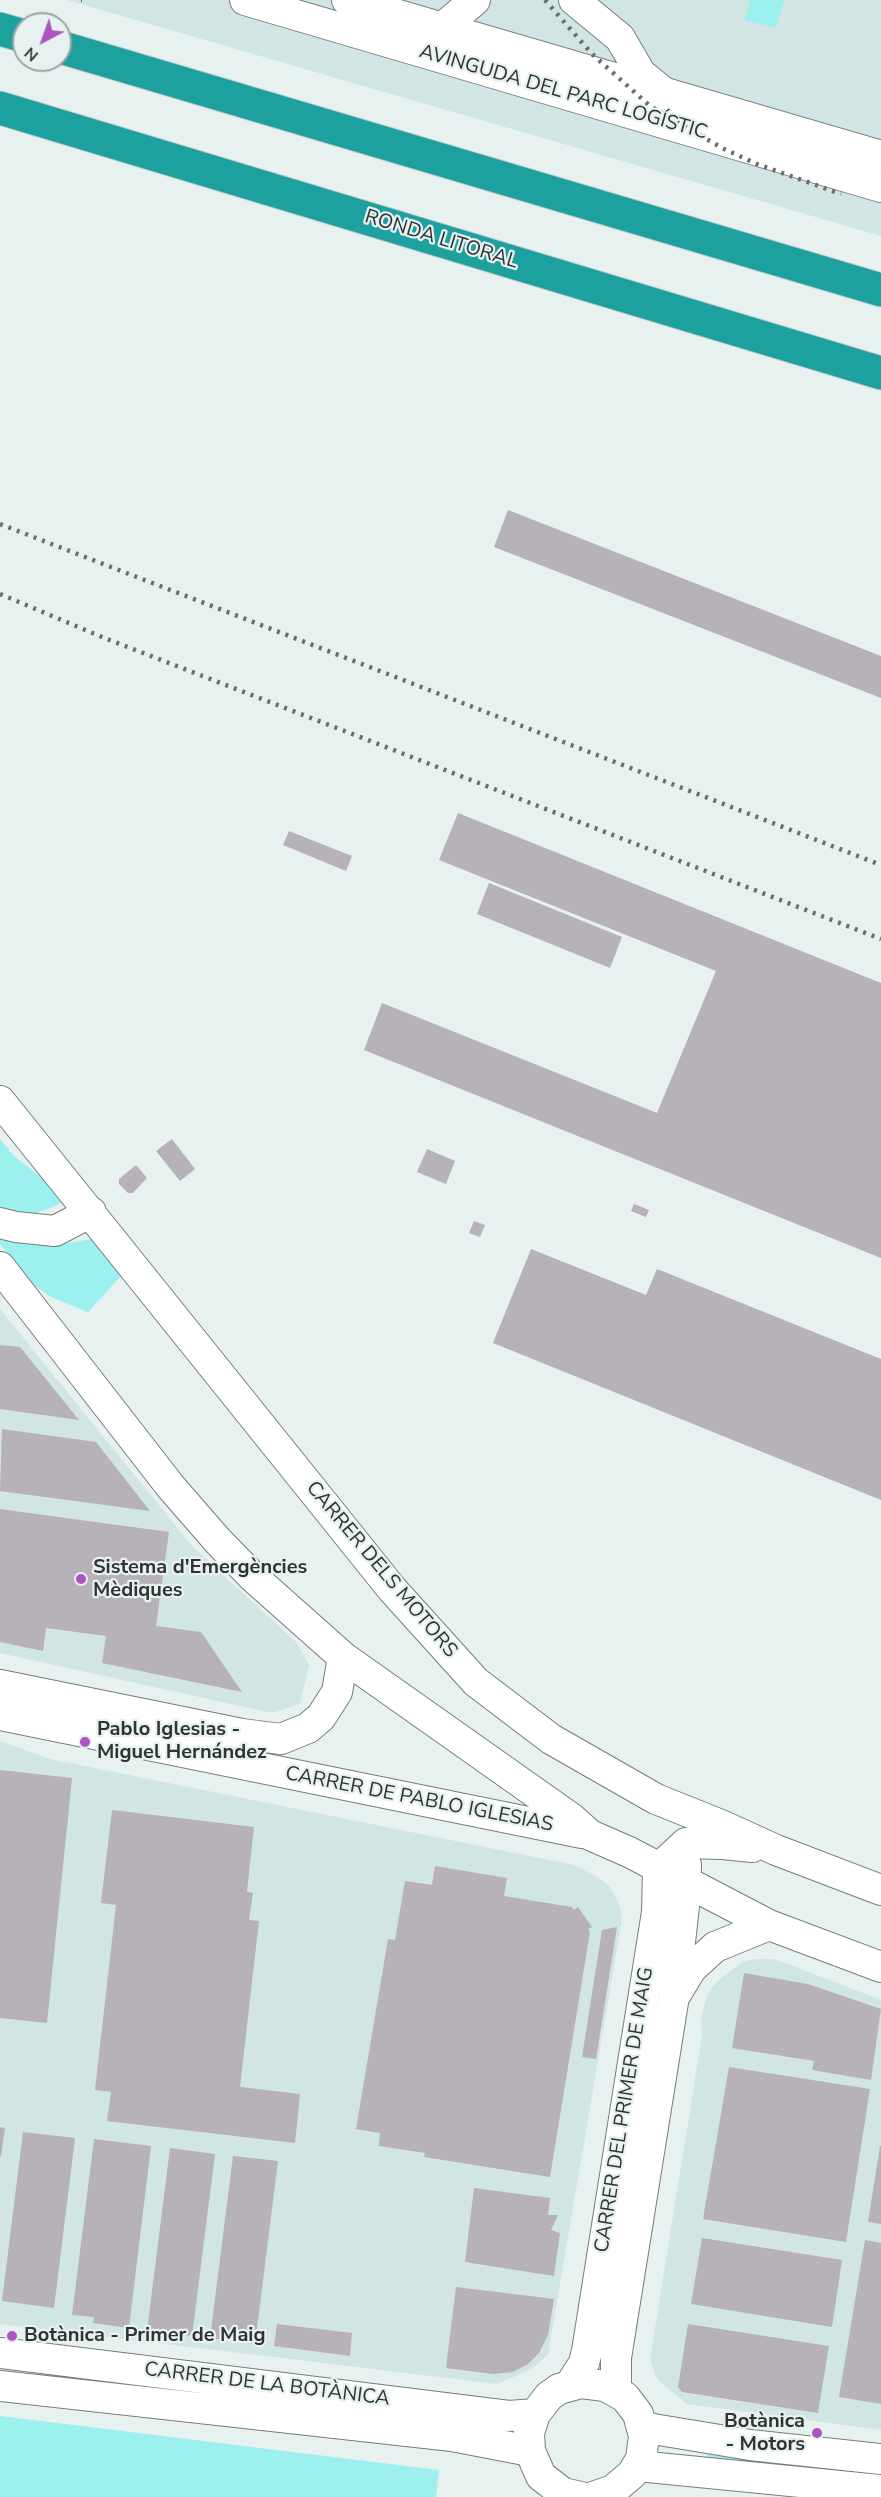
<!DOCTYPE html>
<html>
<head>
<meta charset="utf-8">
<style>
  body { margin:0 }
  #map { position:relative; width:881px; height:2497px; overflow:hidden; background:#e6f1f0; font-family:"Nunito Sans",sans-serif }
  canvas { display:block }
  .north { position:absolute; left:12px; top:12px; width:60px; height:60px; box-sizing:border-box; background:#e6f1f0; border:2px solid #9da5a4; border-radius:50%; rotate:221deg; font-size:16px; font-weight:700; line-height:24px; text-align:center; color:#2f3333 }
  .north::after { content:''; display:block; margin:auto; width:21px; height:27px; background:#ae54c0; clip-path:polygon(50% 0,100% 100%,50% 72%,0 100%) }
</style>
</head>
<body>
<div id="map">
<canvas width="881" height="2497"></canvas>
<div class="north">N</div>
</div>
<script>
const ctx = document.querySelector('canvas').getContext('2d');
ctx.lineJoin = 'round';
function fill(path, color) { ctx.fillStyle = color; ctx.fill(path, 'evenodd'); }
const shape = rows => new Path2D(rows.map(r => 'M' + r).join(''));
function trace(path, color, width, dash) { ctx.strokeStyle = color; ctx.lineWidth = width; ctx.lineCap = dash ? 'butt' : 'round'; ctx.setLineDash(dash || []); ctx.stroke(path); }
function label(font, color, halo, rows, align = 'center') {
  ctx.font = font + ' "Nunito Sans",sans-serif'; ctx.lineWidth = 4.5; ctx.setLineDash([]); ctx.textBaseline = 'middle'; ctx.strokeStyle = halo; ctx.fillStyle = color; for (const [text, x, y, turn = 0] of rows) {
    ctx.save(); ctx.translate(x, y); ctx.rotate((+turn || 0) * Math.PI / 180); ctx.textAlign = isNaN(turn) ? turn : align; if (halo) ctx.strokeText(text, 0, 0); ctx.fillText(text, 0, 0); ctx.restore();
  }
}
const built = shape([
  [67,0,881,0,881,236],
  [0,1309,192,1546,297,1643,309,1665,300,1704,272,1713,0,1653],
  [0,1741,50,1759,574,1865,599,1878,609,1886,619,1903,622,1919,548,2355,532,2369,497,2384,0,2324],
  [756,1959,773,1959,783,1962,881,2000,881,2430,687,2404,661,2383,655,2374,650,2359,702,2036,701,2021,706,1999,712,1987,727,1973,743,1962]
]);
const green = shape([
  [750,0,784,0,776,28,745,20],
  [0,1139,14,1156,48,1183,63,1201,55,1206,36,1213,0,1211],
  [0,1233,22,1243,34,1245,61,1244,92,1239,122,1275,88,1312,51,1297,31,1283,0,1244],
  [0,2416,439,2470,436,2497,0,2497],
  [708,2451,881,2471,881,2483,706,2461]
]);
const building = shape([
  [508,510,881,656,881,698,494,547],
  [458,813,881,983,881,1258,364,1050,382,1003,657,1113,716,971,439,860],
  [289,831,352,856,346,871,283,845],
  [489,883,622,937,610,968,477,914],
  [172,1139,195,1169,180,1181,156,1151],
  [427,1149,455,1161,446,1184,417,1172],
  [136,1165,147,1178,133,1193,128,1193,119,1184,119,1179],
  [634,1204,649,1210,646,1217,631,1211],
  [474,1221,485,1225,480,1237,469,1233],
  [531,1249,646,1295,657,1269,881,1359,881,1500,493,1343],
  [0,1345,20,1347,79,1420,0,1409],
  [2,1429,96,1442,150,1511,0,1491],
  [0,1509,169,1532,156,1626,201,1632,242,1692,102,1663,106,1636,46,1628,43,1651,0,1642],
  [0,1770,72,1778,47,2023,0,2018],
  [112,1810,254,1827,247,1892,253,1893,249,1920,259,1921,240,2087,300,2094,295,2143,107,2121,111,2092,95,2090,116,1905,101,1903],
  [435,1866,507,1878,504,1896,572,1907,574,1910,578,1907,592,1927,588,1929,590,1932,550,2177,424,2157,425,2153,379,2146,380,2133,356,2129,388,1939,395,1940,405,1881,432,1885],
  [617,1927,596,2059,582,2057,602,1930],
  [744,1973,808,1984,881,2009,871,2080,812,2070,814,2061,732,2048],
  [729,2067,870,2089,846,2242,703,2219],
  [0,2127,5,2128,1,2156,0,2156],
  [23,2132,75,2138,54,2308,2,2301],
  [94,2139,151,2146,129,2328,93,2323,94,2317,72,2315],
  [880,2146,881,2146,881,2224,868,2222],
  [170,2148,215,2154,192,2336,147,2331],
  [233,2156,278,2161,255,2344,210,2338],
  [474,2188,550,2198,548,2215,558,2215,551,2230,560,2233,554,2276,465,2262],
  [702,2238,842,2260,832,2327,691,2304],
  [865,2240,881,2243,881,2404,839,2397],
  [456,2287,554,2299,548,2335,539,2353,528,2364,513,2372,493,2374,446,2368],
  [277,2324,352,2333,350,2356,274,2346],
  [688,2324,829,2346,818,2413,682,2392,678,2387]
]);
const minor = shape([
  [245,0,881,187],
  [347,0,881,156],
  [574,0,620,38,641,74,662,91],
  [441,29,475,0],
  [0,1101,392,1589,476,1682,551,1739,656,1799,721,1825,776,1850,881,1890],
  [0,1223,16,1227,55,1231,91,1212],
  [0,1267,171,1487,218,1541,253,1577,343,1657,571,1818,590,1835,629,1852,769,1925,881,1967],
  [0,1685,242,1734,281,1739,308,1728,321,1717,337,1692,343,1657],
  [0,1715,582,1833],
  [676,1994,691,1969,715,1947,769,1925],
  [0,2353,509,2416,535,2414],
  [570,2385,584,2363,587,2351,657,1912,658,1869,686,1843,723,1844,752,1847],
  [0,2386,452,2436,530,2451],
  [616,2391,616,2358,674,1996,685,1897,686,1865],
  [642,2425,653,2429,750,2445,881,2459],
  [638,2466,881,2490],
  [581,2497,563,2493,541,2476,530,2451,529,2433,535,2414,549,2396,559,2389,581,2383,605,2386,625,2397,638,2414,644,2436,641,2459,632,2474,613,2490,593,2497]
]);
const highway = shape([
  [0,29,24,36],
  [60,47,881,290],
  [0,108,881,373]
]);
const rail = shape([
  [81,0,82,0],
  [545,0,592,54,650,106,722,148,757,164,841,194],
  [0,524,881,865],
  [0,594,102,637,881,939]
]);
const markers = [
  [81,1579,6,"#ae54c0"],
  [85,1742,6,"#ae54c0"],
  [12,2336,6,"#ae54c0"],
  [817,2433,6,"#ae54c0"]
];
const streetNames = [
  ["AVINGUDA DEL PARC LOGÍSTIC",563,93,16],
  ["RONDA LITORAL",441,240,17],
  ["CARRER DELS MOTORS",381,1570,50],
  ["CARRER DE PABLO IGLESIAS",419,1800,11],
  ["CARRER DEL PRIMER DE MAIG",625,2110,-81],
  ["CARRER DE LA BOTÀNICA",267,2385,7]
];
const poiNames = [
  ["Sistema d'Emergències",93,1568],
  ["Mèdiques",93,1591],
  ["Pablo Iglesias -",97,1730],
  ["Miguel Hernández",97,1753],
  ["Botànica - Primer de Maig",24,2336],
  ["Botànica",805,2422,"right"],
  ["- Motors",805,2445,"right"]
];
fill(built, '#d1e5e4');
fill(green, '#9cf0ee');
fill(building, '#b7b1b8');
trace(minor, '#757e7d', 32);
trace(highway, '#cdcece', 35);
trace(minor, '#fff', 30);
trace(highway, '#1da19f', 33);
trace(rail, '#696f6f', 4.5, [3, 6]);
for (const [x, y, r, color] of markers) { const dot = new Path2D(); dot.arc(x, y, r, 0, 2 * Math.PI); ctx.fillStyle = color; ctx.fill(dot); trace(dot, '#e6f1f0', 2); }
label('20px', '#2f3333', '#e6f1f0', streetNames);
label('bold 20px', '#2f3333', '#e6f1f0', poiNames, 'left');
</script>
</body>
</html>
